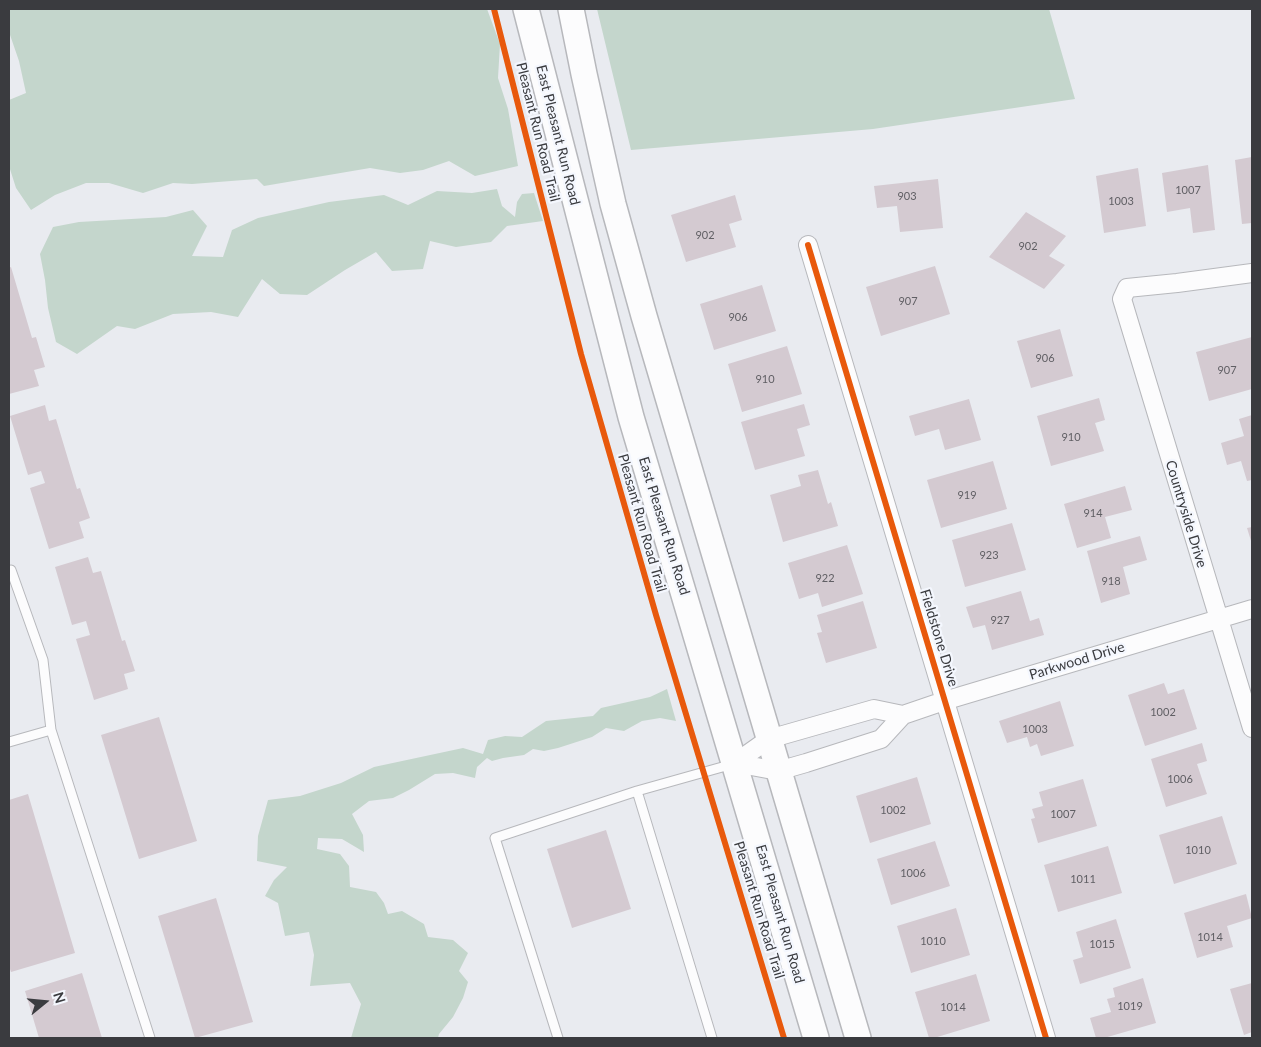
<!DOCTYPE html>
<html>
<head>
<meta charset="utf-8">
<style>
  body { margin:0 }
  #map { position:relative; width:1261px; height:1047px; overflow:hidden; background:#e9ebf0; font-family:Lato,sans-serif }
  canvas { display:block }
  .frame { position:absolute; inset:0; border:10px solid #3a3b3f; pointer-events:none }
  .north { position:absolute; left:20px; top:977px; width:50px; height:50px; -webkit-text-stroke:4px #f4f7fe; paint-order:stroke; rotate:73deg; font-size:14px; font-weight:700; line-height:20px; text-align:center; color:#3a3b3f }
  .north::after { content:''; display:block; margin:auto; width:18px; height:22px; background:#3a3b3f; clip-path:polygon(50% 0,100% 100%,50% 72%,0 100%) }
</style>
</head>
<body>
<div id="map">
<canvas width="1261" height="1047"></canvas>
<div class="frame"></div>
<div class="north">N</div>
</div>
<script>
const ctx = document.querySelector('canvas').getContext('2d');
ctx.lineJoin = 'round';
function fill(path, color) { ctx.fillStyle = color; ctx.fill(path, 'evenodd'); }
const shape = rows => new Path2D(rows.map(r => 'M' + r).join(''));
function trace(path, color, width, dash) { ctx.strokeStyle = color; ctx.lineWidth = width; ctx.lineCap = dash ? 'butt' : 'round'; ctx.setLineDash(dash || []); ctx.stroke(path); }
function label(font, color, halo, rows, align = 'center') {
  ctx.font = font + ' Lato,sans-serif'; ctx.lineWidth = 4.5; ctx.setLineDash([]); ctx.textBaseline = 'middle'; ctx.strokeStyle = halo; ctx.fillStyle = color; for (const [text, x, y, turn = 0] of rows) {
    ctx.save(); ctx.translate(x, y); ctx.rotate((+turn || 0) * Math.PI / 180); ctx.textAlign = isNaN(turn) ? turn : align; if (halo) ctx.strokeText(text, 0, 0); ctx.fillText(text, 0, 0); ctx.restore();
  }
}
const green = shape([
  [9,9,487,9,500,44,498,78,508,109,518,166,475,176,449,161,423,170,400,173,370,168,264,186,257,179,192,184,173,183,143,193,109,183,86,183,55,195,31,210,16,188,9,166,9,100,26,93,19,61,9,32],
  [597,9,1049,9,1075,99,873,129,631,150],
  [497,189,502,206,515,217,517,202,522,194,534,193,543,221,507,226,491,242,456,247,430,241,423,269,392,271,376,252,345,270,307,295,280,294,262,279,238,317,211,312,173,314,135,329,117,326,77,354,56,342,48,308,45,280,40,254,53,227,79,222,166,217,193,210,207,226,192,256,223,257,232,230,258,218,329,202,384,195,408,205,437,191,472,193],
  [667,689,676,721,660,718,642,721,624,731,606,728,592,737,558,748,544,751,533,749,524,755,503,758,492,761,487,758,477,767,475,778,453,773,435,774,409,790,393,798,369,801,352,814,363,835,364,852,342,839,318,838,317,849,340,854,349,866,350,887,376,892,384,903,388,914,402,911,424,924,428,937,453,940,468,953,459,971,468,982,463,998,453,1017,439,1034,438,1038,351,1038,361,1004,350,983,310,986,314,955,309,932,285,936,278,903,265,896,274,880,287,867,257,861,258,836,268,800,300,796,341,783,374,767,463,748,483,754,488,740,505,736,522,737,546,721,593,716,601,708,650,697]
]);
const building = shape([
  [1252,157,1252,223,1242,224,1235,160],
  [1208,165,1215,230,1193,233,1190,208,1167,212,1162,173],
  [1138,168,1146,226,1104,233,1096,176],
  [938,179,943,228,900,232,897,206,877,208,874,186],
  [735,195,742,220,729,224,736,247,686,262,671,215],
  [1026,212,1066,236,1049,256,1065,265,1044,289,989,257],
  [935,266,950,314,881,336,866,287],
  [11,267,32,338,36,337,45,367,34,370,39,386,9,394,9,268],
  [762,285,776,331,714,350,700,304],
  [1060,329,1073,376,1031,388,1017,341],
  [1252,337,1252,389,1209,401,1196,352],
  [787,346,802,394,742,412,728,364],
  [1099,398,1105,420,1095,423,1104,451,1051,466,1037,416],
  [969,399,981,440,945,450,939,429,915,436,909,416],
  [804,404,810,425,797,429,805,456,755,470,741,422],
  [45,405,49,421,56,419,77,489,80,488,90,518,79,522,84,538,49,549,30,488,45,483,41,471,28,475,10,416],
  [1252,415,1252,480,1247,481,1241,461,1227,465,1221,443,1244,436,1239,419],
  [993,461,1007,509,941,528,927,480],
  [818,470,828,504,831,502,838,526,783,542,770,495,801,486,798,475],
  [1125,486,1132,510,1105,517,1111,538,1077,548,1064,504],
  [1012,523,1026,570,965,587,952,540],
  [1252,527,1252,544,1247,528],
  [1140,536,1147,560,1123,567,1130,594,1101,603,1087,551],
  [847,545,863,594,822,607,818,593,799,599,788,563],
  [88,557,93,573,101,571,122,641,125,640,135,671,124,674,128,689,94,700,76,639,90,635,86,621,72,625,55,567],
  [1021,591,1030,621,1039,618,1044,635,992,650,985,625,973,628,966,607],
  [863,601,877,648,826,663,817,633,822,632,817,615],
  [1164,683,1168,694,1184,689,1197,729,1145,746,1128,695],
  [1060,701,1074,746,1041,756,1037,744,1030,747,1027,737,1007,743,999,721],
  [159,717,197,841,139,859,101,735],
  [1202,743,1207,761,1197,764,1207,794,1166,807,1151,759],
  [917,777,931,824,870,843,856,796],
  [1083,779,1097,826,1038,843,1031,819,1035,818,1032,809,1043,806,1039,792],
  [28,794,75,953,11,972,9,966,9,800],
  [1222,816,1237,864,1174,884,1159,835],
  [606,830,631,909,572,928,547,849],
  [935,841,950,886,891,905,877,859],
  [1108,846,1122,893,1058,912,1044,865],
  [1246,894,1252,918,1227,926,1233,947,1197,958,1184,913],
  [216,898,253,1022,195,1038,158,916],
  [956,908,970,955,911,973,897,926],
  [1116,919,1131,968,1080,984,1073,960,1083,957,1076,932],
  [82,973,102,1038,39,1038,25,991],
  [976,974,990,1021,934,1038,929,1038,915,992],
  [1143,978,1156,1023,1104,1038,1096,1038,1090,1018,1111,1012,1107,999,1115,997,1113,988],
  [1252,983,1252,1032,1244,1035,1230,989]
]);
const lane = shape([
  [11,570,43,660,51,730,150,1038],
  [9,742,51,730],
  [558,1038,495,838,637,791],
  [712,1038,637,791,733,764]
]);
const street = shape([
  [808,245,1046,1038],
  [1252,273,1177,283,1127,288,1122,299,1252,728],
  [735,763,778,771,806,763,881,739,903,715,944,701,1252,609],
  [735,763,769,739,874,709,903,715]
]);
const secondary = shape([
  [526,9,631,417,816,1038],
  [571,9,584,74,613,204,644,316,858,1038]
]);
const cycleway = shape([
  [494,9,581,354,656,615,784,1038],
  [808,245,1046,1038]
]);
const numberNames = [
  ["1007",1188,190],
  ["903",907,196],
  ["1003",1121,201],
  ["902",705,235],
  ["902",1028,246],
  ["907",908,301],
  ["906",738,317],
  ["906",1045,358],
  ["907",1227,370],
  ["910",765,379],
  ["910",1071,437],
  ["919",967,495],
  ["914",1093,513],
  ["923",989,555],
  ["922",825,578],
  ["918",1111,581],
  ["927",1000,620],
  ["1002",1163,712],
  ["1003",1035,729],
  ["1006",1180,779],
  ["1002",893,810],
  ["1007",1063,814],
  ["1010",1198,850],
  ["1006",913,873],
  ["1011",1083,879],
  ["1014",1210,937],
  ["1010",933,941],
  ["1015",1102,944],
  ["1019",1130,1006],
  ["1014",953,1007]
];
const streetNames = [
  ["Pleasant Run Road Trail",538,132,76],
  ["East Pleasant Run Road",558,135,76],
  ["Countryside Drive",1186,514,73],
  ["Pleasant Run Road Trail",642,523,74],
  ["East Pleasant Run Road",664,526,73],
  ["Fieldstone Drive",939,638,73],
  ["Parkwood Drive",1077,661,-17],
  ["Pleasant Run Road Trail",759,910,73],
  ["East Pleasant Run Road",780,914,74]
];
fill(green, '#c4d6cc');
fill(building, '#d4cad1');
trace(lane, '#b7b8bc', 11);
trace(street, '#b7b8bc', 20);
trace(secondary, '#b7b8bc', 28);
trace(lane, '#fcfcfd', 9);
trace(street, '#fcfcfd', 18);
trace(secondary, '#fcfcfd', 25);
trace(cycleway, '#e8590c', 6);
label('11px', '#605f64', null, numberNames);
label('14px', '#3a3b3f', '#f4f7fe', streetNames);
</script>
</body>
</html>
